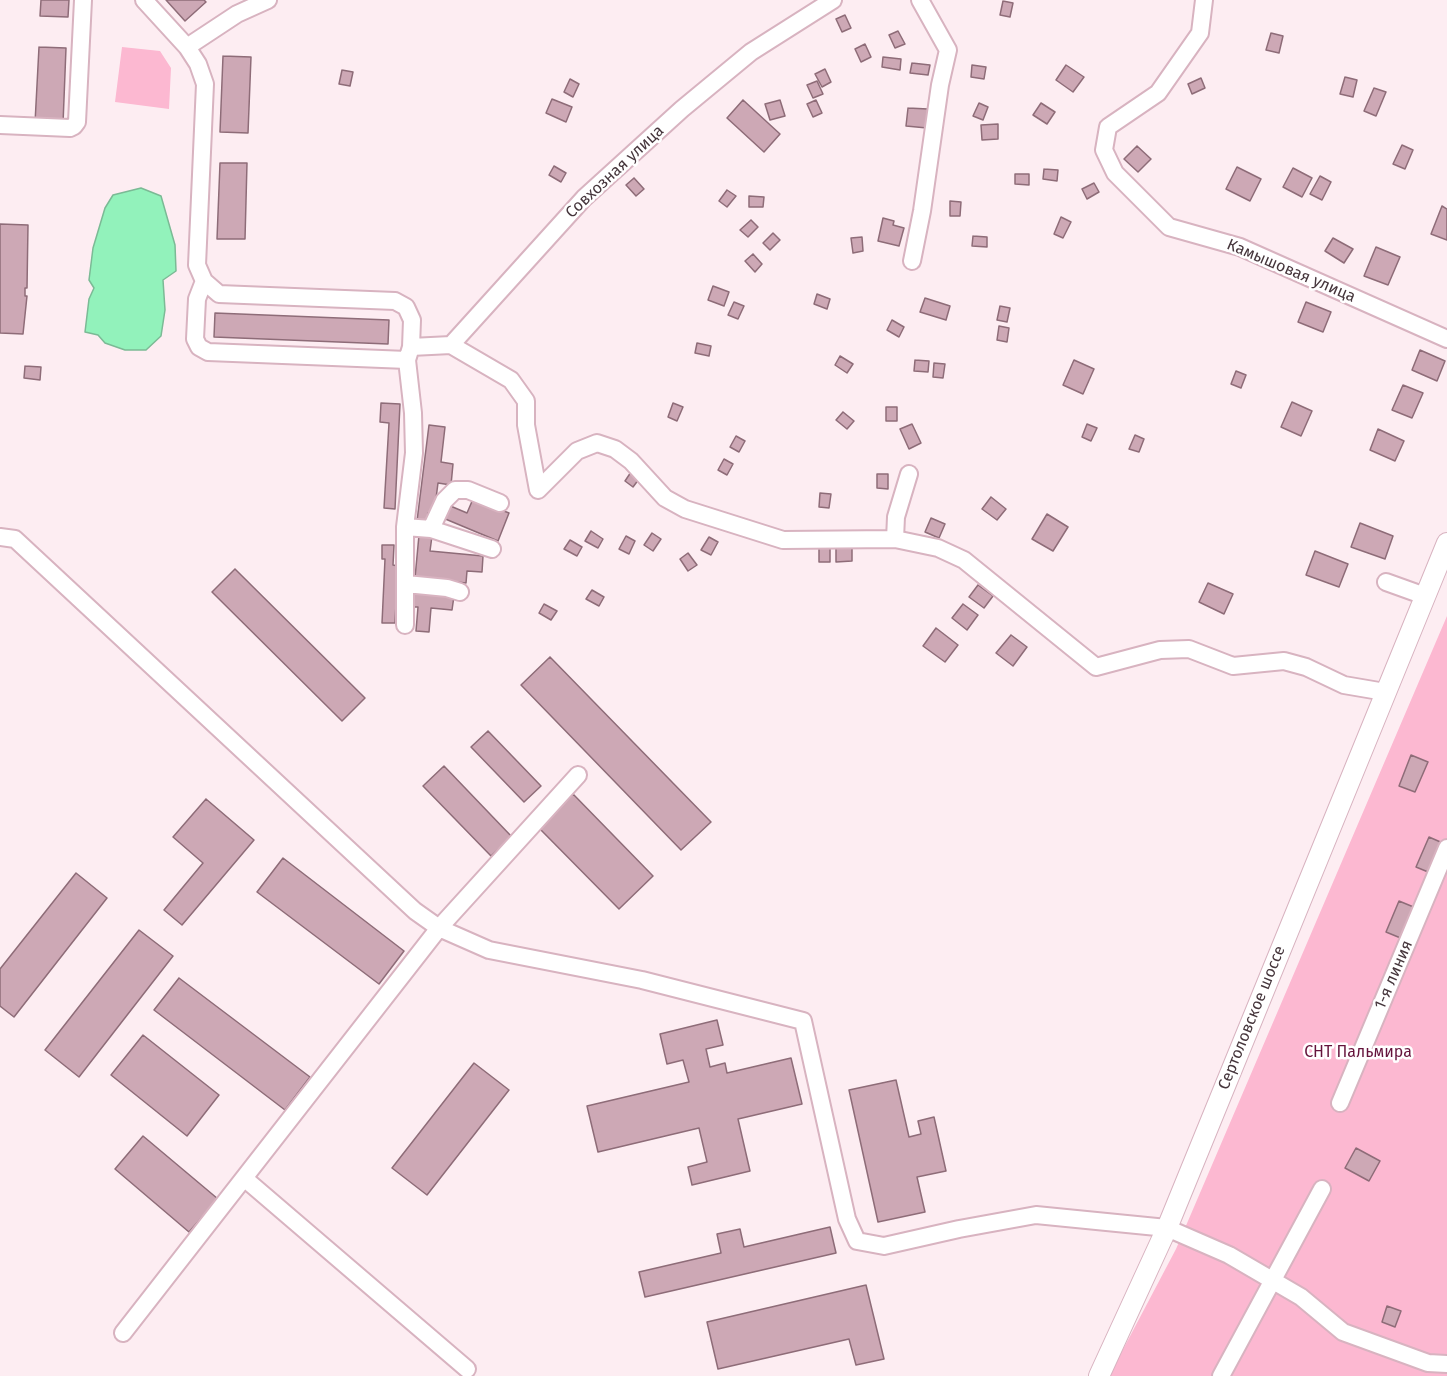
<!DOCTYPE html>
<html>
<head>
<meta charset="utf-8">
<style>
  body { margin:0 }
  canvas { display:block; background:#fdedf2 }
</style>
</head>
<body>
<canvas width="1447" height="1376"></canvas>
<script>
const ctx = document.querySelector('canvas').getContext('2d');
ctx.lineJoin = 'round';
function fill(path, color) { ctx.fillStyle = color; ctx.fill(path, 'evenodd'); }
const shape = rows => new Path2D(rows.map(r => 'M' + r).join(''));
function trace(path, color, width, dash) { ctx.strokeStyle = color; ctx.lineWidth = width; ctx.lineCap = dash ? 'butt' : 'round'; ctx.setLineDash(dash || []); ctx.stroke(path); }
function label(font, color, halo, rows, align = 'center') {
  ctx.font = font + ' "Fira Sans",sans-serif'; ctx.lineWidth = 5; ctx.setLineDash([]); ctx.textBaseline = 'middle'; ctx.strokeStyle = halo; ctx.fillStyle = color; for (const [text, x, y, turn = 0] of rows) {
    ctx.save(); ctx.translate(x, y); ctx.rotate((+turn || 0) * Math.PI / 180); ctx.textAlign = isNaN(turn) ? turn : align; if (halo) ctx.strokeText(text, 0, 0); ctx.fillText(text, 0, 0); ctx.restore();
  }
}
const green = shape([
  [122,47,160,51,171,68,169,109,115,102],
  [1447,616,1447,1376,1109,1376,1176,1249]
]);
const water = shape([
  [141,188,161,196,175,245,176,271,163,280,165,310,161,336,146,350,125,350,105,343,98,335,85,332,89,299,94,288,89,280,93,248,105,208,113,195,141,188]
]);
const building = shape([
  [41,0,69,0,68,17,40,16,41,0],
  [166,0,204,0,206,2,185,21,166,0],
  [1003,1,1013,3,1010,17,1000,15,1003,1],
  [845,15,851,28,842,32,836,19,845,15],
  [898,31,905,44,895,48,889,35,898,31],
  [1271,33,1283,36,1279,53,1266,50,1271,33],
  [865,44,871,57,861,62,855,49,865,44],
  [39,47,66,48,63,124,35,123,39,47],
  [223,56,251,57,248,133,220,132,223,56],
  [883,57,901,59,900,70,882,67,883,57],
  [912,63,930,65,928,75,910,73,912,63],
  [972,65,986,67,984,79,971,77,972,65],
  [1066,65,1084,77,1073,92,1056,80,1066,65],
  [825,69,831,82,822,87,815,74,825,69],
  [342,70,353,72,350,86,339,84,342,70],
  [1345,77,1357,80,1353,97,1340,94,1345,77],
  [1201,78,1205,88,1192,94,1188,84,1201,78],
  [570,79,579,84,573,97,564,92,570,79],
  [817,81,823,94,813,98,807,85,817,81],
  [1374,88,1386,92,1376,116,1364,111,1374,88],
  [552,99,572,107,566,122,546,113,552,99],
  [743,100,780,134,764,152,727,118,743,100],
  [780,100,785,116,770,120,765,104,780,100],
  [816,100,822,113,813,117,807,104,816,100],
  [979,103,988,107,983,120,973,116,979,103],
  [1041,103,1055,112,1047,124,1033,115,1041,103],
  [908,108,928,109,927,128,906,126,908,108],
  [998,124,998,139,982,140,981,125,998,124],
  [1402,145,1413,150,1405,169,1393,164,1402,145],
  [1137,146,1151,159,1138,172,1124,159,1137,146],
  [220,163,247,163,245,239,217,239,220,163],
  [554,166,566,173,561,182,549,175,554,166],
  [1237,167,1261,179,1250,201,1226,189,1237,167],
  [1293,168,1312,178,1302,197,1283,187,1293,168],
  [1044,169,1058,170,1057,181,1043,179,1044,169],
  [1015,174,1029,174,1029,185,1015,184,1015,174],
  [1320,176,1331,182,1322,200,1310,194,1320,176],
  [634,178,644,189,636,196,626,185,634,178],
  [1094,183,1099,192,1087,199,1082,189,1094,183],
  [727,190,736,196,727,207,719,201,727,190],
  [749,196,764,197,763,207,749,207,749,196],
  [950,201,961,202,960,216,950,216,950,201],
  [1442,206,1447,209,1447,240,1431,234,1442,206],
  [1061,217,1071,222,1063,238,1054,234,1061,217],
  [883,218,894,221,893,225,904,228,899,246,878,241,883,218],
  [751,220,758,227,748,237,740,230,751,220],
  [0,224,28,225,27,288,25,288,25,296,27,296,23,334,0,333,0,224],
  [773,233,780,240,770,250,763,243,773,233],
  [973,236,987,237,987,247,972,246,973,236],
  [862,237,863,251,853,253,851,238,862,237],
  [1333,238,1353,249,1344,263,1325,251,1333,238],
  [1376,247,1400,257,1388,285,1364,276,1376,247],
  [753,254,762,264,755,272,745,261,753,254],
  [713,286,729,292,724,306,708,300,713,286],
  [817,294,830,299,827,309,814,304,817,294],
  [925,298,950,306,946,320,920,312,925,298],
  [734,302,744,306,738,319,728,315,734,302],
  [1306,302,1331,312,1323,332,1298,322,1306,302],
  [1000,306,1010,308,1007,322,997,320,1000,306],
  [215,313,389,320,388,344,214,337,215,313],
  [892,320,904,327,899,337,887,330,892,320],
  [999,326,1009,328,1007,342,997,340,999,326],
  [697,343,711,346,709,356,695,353,697,343],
  [1420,350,1445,361,1437,381,1412,370,1420,350],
  [840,356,853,364,847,373,835,365,840,356],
  [915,360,929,361,928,372,914,371,915,360],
  [1074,360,1094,369,1083,394,1063,385,1074,360],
  [934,363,945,364,943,378,933,377,934,363],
  [25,366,41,367,40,380,24,378,25,366],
  [1236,371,1246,375,1241,388,1231,384,1236,371],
  [1403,385,1423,393,1412,418,1392,410,1403,385],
  [1292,402,1312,411,1301,436,1281,427,1292,402],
  [381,403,400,404,395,509,384,508,389,423,380,422,381,403],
  [673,403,683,407,677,421,668,417,673,403],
  [886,407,897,407,897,421,886,421,886,407],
  [843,412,854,421,847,429,836,420,843,412],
  [912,424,921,443,909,449,900,429,912,424],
  [1087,424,1097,428,1091,441,1082,437,1087,424],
  [429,425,445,427,441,462,453,464,451,485,438,483,434,514,428,513,427,522,417,521,429,425],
  [1378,429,1404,441,1395,461,1370,450,1378,429],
  [1135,435,1144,439,1139,452,1129,449,1135,435],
  [736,436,745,441,739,452,730,447,736,436],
  [724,459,733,464,727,475,718,470,724,459],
  [633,469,642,475,633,487,625,481,633,469],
  [877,474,888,474,888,489,877,488,877,474],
  [820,493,831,494,829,508,819,507,820,493],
  [991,497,1006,509,997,520,982,509,991,497],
  [473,499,509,513,498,541,443,518,448,505,467,513,473,499],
  [1047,514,1068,527,1053,551,1032,539,1047,514],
  [931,518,945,524,939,538,925,532,931,518],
  [1360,523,1393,536,1385,559,1351,547,1360,523],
  [591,531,603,539,598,548,585,541,591,531],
  [652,533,661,539,653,551,644,545,652,533],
  [419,535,432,536,430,551,483,556,482,572,467,571,466,583,415,578,419,535],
  [626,536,635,541,629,554,619,549,626,536],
  [709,537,718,542,711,555,701,550,709,537],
  [570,540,582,547,577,556,564,549,570,540],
  [382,545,394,545,393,565,398,566,395,623,382,623,385,559,382,559,382,545],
  [836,545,852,545,852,561,836,562,836,545],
  [819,548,830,548,830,562,819,562,819,548],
  [1315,551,1348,564,1339,587,1306,575,1315,551],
  [688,553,697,565,688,571,680,559,688,553],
  [235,569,365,698,342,721,212,592,235,569],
  [1208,583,1233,594,1224,614,1199,602,1208,583],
  [978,585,993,596,984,608,969,597,978,585],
  [592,590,604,597,599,606,586,599,592,590],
  [414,593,454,596,452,610,431,608,429,632,416,631,418,607,412,607,414,593],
  [544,604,557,611,551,620,539,613,544,604],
  [963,604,978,615,967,630,952,618,963,604],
  [936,628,958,645,945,662,923,646,936,628],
  [1011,635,1027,647,1013,666,996,653,1011,635],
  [550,657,711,822,681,850,521,685,550,657],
  [488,731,541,786,524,802,471,747,488,731],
  [1411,755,1428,762,1415,792,1399,786,1411,755],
  [444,766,512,837,491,856,423,786,444,766],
  [573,794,653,876,619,909,539,828,573,794],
  [206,799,254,840,182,925,164,910,203,863,173,837,206,799],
  [1429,837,1445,844,1433,874,1416,867,1429,837],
  [283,858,404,951,379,984,257,892,283,858],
  [76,873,107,898,14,1017,0,1006,0,969,76,873],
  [1399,901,1416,908,1403,939,1386,932,1399,901],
  [139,930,173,956,79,1077,45,1050,139,930],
  [179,978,310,1077,285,1110,154,1010,179,978],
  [717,1020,723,1045,706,1049,710,1067,725,1063,727,1073,791,1058,802,1104,738,1119,750,1171,692,1185,688,1167,707,1162,699,1128,598,1152,587,1106,689,1082,683,1060,667,1064,660,1034,717,1020],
  [143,1035,219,1095,187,1136,111,1075,143,1035],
  [474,1063,509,1090,427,1195,392,1168,474,1063],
  [896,1080,909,1137,921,1134,918,1121,934,1117,946,1171,917,1177,925,1212,878,1222,849,1090,896,1080],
  [143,1136,218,1199,189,1232,115,1169,143,1136],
  [1356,1148,1380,1161,1369,1181,1345,1168,1356,1148],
  [830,1227,836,1253,645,1297,639,1272,721,1253,717,1234,740,1229,744,1247,830,1227],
  [866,1285,884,1359,856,1365,849,1339,718,1369,707,1322,866,1285],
  [1387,1306,1401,1311,1395,1327,1382,1322,1387,1306]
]);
const minor = shape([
  [144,0,187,47,198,64,205,84,197,265,204,281,219,294,395,301,406,307,412,320,411,347,407,360,208,352,199,347,195,339,197,299,204,281],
  [1204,0,1200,33,1158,93,1108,127,1104,150,1115,173,1169,227,1240,247,1447,339],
  [187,47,237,14,268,0],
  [0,125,70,128,74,126,77,122,83,0],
  [912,261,922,211,940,85,948,50,920,0],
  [451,345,511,380,526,401,526,425,538,490,577,451,597,443,615,449,631,461,665,498,685,509,783,540,895,539],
  [411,347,451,345,584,198,682,109,751,52,833,0],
  [909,474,896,517,895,539,938,548,964,560,1096,667,1160,650,1189,649,1233,666,1284,661,1306,667,1344,685,1385,692],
  [405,527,431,529,492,549],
  [431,529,444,501,455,490,468,490,500,503],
  [0,537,15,539,415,911,439,928,489,950,642,980,803,1021,847,1219,857,1241,884,1246,959,1229,1036,1215,1167,1228,1229,1255,1301,1297,1343,1332,1428,1363,1447,1364],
  [1386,582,1425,596],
  [406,584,447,588,460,592],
  [405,625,405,527,414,453,413,413,407,360],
  [1340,1103,1447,848],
  [244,1178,467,1369],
  [123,1333,439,928,578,775],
  [1221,1376,1322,1189]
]);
const major = shape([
  [1099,1376,1167,1228,1447,543]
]);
const streetNames = [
  ["Совхозная улица",615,172,-43],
  ["Камышовая улица",1291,271,23],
  ["1-я линия",1394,975,-67],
  ["Сертоловское шоссе",1252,1018,-68]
];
const parkNames = [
  ["СНТ Пальмира",1358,1053]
];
fill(green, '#fcb8d1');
fill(water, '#92f2bb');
trace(water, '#7bba95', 1.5);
fill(building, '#cda8b5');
trace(building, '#8e6c78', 1.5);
trace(minor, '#d8b3c0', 20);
trace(major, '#d8b3c0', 22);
trace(minor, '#fff', 16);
trace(major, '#fff', 20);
label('16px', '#46363c', '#fff', streetNames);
label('16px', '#65143c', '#fff', parkNames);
</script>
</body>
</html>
